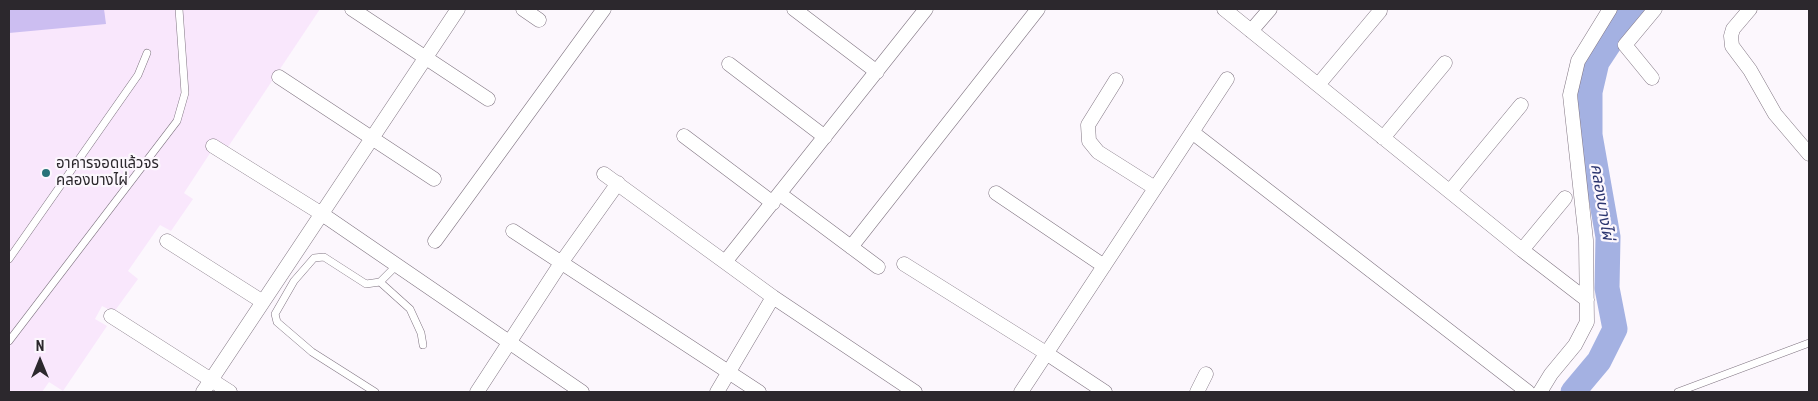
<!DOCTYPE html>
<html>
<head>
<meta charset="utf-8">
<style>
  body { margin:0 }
  #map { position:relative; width:1818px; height:401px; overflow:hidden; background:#fcf7fd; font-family:"Roboto Condensed",sans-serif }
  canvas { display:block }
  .frame { position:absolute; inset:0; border:10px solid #2c282d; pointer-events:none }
  .north { position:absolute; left:15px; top:336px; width:50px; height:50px; -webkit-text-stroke:4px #fcf7fd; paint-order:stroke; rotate:0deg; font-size:14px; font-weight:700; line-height:20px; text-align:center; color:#2c282d }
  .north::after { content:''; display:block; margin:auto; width:18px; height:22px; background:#2c282d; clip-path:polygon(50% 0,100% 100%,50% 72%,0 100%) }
</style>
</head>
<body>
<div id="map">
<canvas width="1818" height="401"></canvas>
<div class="frame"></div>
<div class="north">N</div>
</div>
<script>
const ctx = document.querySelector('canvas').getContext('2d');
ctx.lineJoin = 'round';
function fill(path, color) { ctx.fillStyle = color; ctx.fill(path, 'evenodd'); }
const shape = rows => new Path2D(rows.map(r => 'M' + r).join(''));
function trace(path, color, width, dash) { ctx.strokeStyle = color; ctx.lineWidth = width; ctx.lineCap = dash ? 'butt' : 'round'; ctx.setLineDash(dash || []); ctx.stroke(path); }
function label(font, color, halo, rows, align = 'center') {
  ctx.font = font + ' "Roboto Condensed","Noto Sans Thai",sans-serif'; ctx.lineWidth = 4.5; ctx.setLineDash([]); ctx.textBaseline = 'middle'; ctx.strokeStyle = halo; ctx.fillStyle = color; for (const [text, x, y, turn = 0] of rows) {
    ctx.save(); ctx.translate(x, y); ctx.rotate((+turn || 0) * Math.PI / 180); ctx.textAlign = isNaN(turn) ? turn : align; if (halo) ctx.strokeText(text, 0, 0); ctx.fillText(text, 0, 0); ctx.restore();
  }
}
const built = shape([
  [9,9,320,9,226,150,216,144,184,193,193,199,171,231,160,225,128,271,138,279,114,312,102,306,95,319,107,326,63,391,49,382,42,392,9,392]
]);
const river = shape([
  [1573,392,1599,361,1615,329,1607,288,1608,237,1590,135,1590,92,1597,62,1632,9]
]);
const building = shape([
  [9,9,104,9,106,24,9,33]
]);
const lane = shape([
  [9,259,138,75,147,53],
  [380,282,410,309,421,333,423,345],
  [9,341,177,121,185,93,179,9],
  [375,392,312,352,277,322,275,314,294,281,314,258,324,257,366,284,380,282,397,265],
  [1678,392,1809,343]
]);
const street = shape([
  [352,9,488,99],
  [523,9,539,20],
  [794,9,877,72],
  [1224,9,1522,250,1587,300],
  [1750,9,1733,29,1731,36,1732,46,1750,70,1775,114,1809,154],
  [1251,31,1270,9],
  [729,64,825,137],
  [279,77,434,179],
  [1652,78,1625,45,1655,9],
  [1116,80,1088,125,1089,141,1098,152,1155,188],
  [1318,85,1380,11],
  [1192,132,1528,392],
  [684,136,773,203],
  [1383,138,1445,63],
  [213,146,322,214,582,392],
  [604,174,773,297,915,392],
  [1450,191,1521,105],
  [996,193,1104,266],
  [780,194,878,267],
  [513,231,759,392],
  [167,241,263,302],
  [435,241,604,9],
  [851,247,1038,9],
  [1522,250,1565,198],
  [725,262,926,9],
  [904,264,1046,353,1105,392],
  [111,316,230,392],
  [203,392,458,9],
  [477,392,561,263,618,183],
  [717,392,773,297],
  [1021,392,1227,79],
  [1197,392,1206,374],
  [1540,392,1551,374,1575,345,1587,322,1586,240,1570,95,1578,61,1610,9]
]);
const markers = [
  [46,173,5,"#287378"]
];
const poiNames = [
  ["อาคารจอดแล้วจร",56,164],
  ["คลองบางไผ่",56,181]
];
const waterNames = [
  ["คลองบางไผ่",1601,202,81]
];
fill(built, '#f9e7fc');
trace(river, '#a4b1e2', 25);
fill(building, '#ccbef1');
trace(lane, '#807582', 8);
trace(street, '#807582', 15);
trace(lane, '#fff', 7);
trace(street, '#fff', 14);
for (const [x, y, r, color] of markers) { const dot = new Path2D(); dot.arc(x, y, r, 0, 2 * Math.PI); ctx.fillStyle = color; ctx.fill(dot); trace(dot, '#fcf7fd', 2); }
label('15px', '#2c282d', '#fcf7fd', poiNames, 'left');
label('italic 16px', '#2c3570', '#fcf7fd', waterNames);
</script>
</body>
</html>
